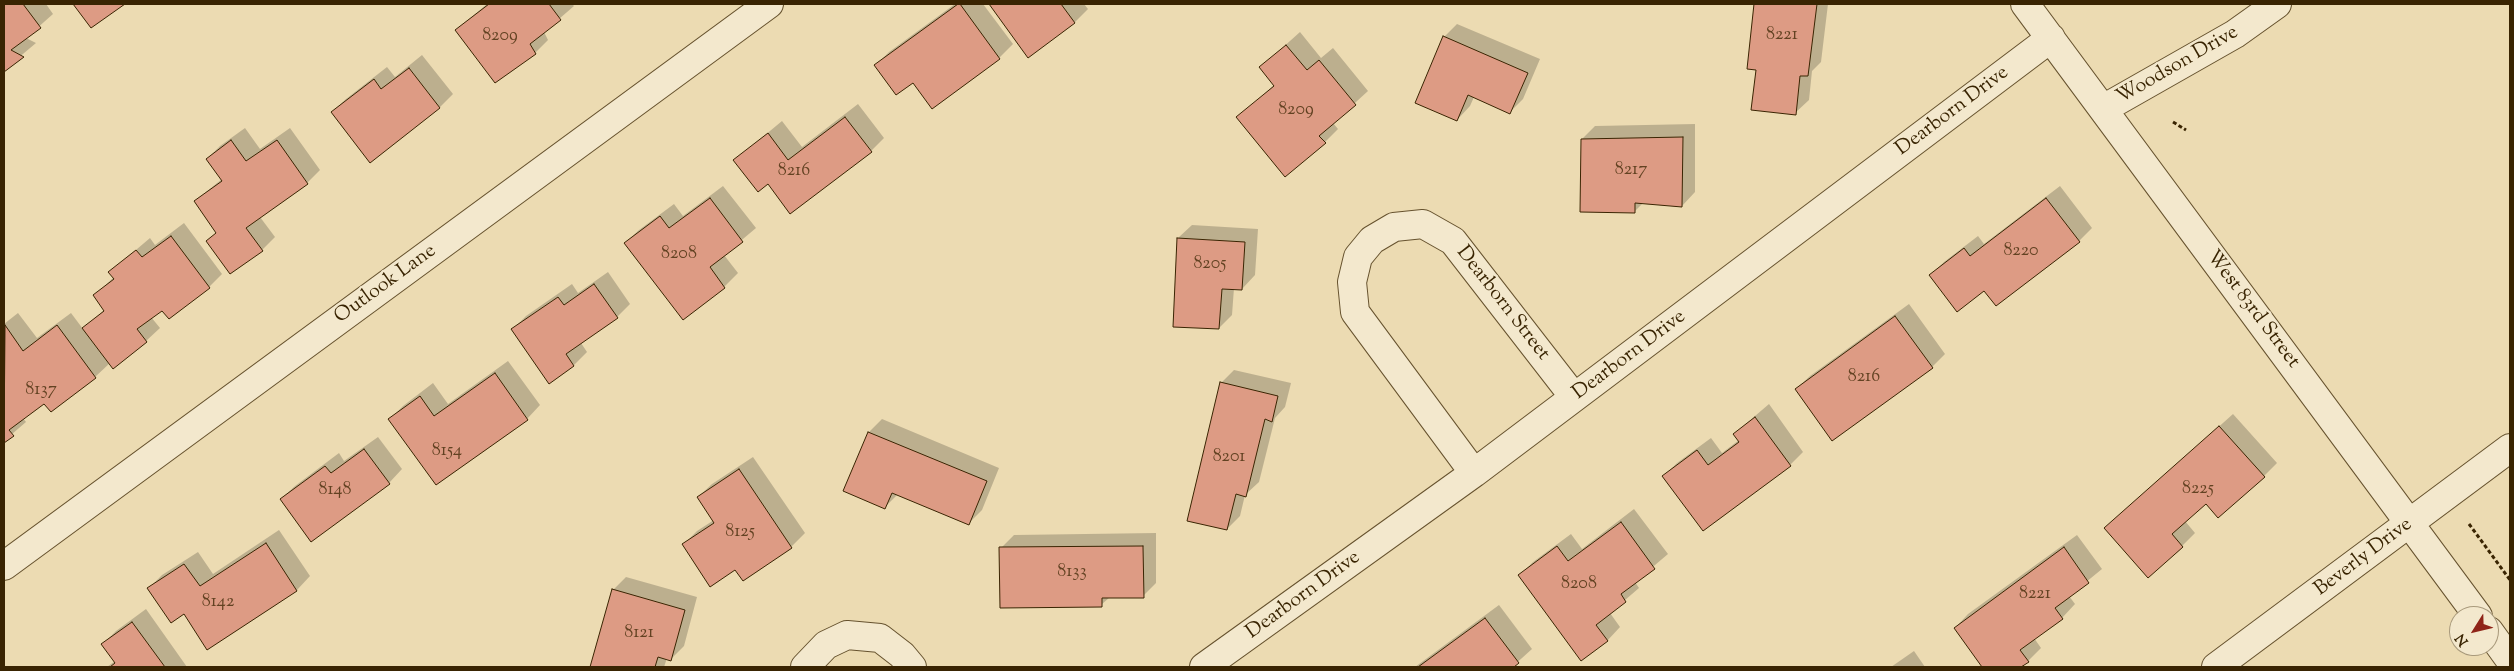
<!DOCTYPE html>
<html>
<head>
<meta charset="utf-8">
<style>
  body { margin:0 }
  #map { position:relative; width:2514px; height:671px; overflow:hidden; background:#ecdbb2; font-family:"Sorts Mill Goudy",serif }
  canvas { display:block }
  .frame { position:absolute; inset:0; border:5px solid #392402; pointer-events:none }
  .north { position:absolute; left:2449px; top:606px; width:50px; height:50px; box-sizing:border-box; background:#f3e8cd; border:1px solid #a99a7c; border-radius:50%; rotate:234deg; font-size:14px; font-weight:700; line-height:20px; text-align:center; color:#392402 }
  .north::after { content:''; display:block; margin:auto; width:18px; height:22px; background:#8f2418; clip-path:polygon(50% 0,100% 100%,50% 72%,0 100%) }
</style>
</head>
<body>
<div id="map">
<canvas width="2514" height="671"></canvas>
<div class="frame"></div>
<div class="north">N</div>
</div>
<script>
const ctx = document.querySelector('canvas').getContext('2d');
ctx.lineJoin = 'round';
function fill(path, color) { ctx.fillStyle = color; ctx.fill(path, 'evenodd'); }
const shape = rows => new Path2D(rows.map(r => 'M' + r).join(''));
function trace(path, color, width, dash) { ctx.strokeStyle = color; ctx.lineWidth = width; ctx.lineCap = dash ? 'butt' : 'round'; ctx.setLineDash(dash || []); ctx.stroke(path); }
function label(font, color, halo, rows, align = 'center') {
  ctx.font = font + ' "Sorts Mill Goudy",serif'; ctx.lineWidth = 4.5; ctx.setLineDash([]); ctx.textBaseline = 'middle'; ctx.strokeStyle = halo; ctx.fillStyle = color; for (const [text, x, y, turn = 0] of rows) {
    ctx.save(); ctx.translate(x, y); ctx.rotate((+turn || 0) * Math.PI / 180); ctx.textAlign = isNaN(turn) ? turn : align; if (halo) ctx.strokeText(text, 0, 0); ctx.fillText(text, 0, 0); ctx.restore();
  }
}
const shadow = shape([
  [4,4,46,4,53,14,26,38,36,43,4,70],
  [487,4,572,4,574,6,544,32,548,40,535,53,456,30],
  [955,4,983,4,1013,44,999,58,933,107,913,81,876,65,889,52],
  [991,4,1084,4,1088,9,1075,22,1029,56],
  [1756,4,1828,4,1821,62,1812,71,1809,100,1795,113,1757,69,1748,68],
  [1457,24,1540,59,1523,99,1510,112,1474,97,1470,106,1457,120,1444,37],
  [1300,32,1321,58,1333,48,1368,91,1333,123,1338,129,1325,142,1238,118,1275,84,1261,67],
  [422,55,453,94,440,107,370,161,332,112,346,99,387,67,395,77],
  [858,104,884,138,871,151,768,183,735,160,782,121,802,147],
  [1695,124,1695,192,1682,206,1644,202,1634,212,1582,139,1595,126],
  [245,128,260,149,290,128,320,170,307,183,260,217,275,237,262,250,208,241,217,232,195,201,222,179,207,159,220,146],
  [723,186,756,228,724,255,738,273,724,287,683,318,625,243,639,230,674,204,683,216],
  [2060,186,2092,228,2079,241,1985,289,1931,275,1944,262,1978,236,1984,244],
  [184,223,222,274,209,287,162,309,151,317,160,328,146,341,110,363,95,377,45,402,23,418,26,422,4,441,4,324,18,313,37,338,71,313,83,329,105,309,95,295,114,277,110,272,150,238,155,245],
  [1192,225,1258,229,1255,275,1242,289,1234,288,1232,315,1219,328,1178,238],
  [608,272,630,304,617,317,581,343,587,352,574,365,513,329,526,316,572,284,578,293],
  [1909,304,1945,354,1932,367,1796,389,1810,376],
  [508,361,540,405,527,419,390,419,403,406,433,383,448,404],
  [1234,370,1291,383,1285,407,1275,418,1259,482,1245,495,1240,516,1227,529,1221,383],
  [1769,404,1803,452,1790,465,1703,529,1664,476,1677,463,1711,438,1722,453,1739,440,1734,434],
  [2233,414,2277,463,2264,476,2206,502,2185,521,2195,533,2182,546,2106,528],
  [882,419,999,468,982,510,969,523,898,494,885,507,869,432],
  [378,437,402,469,389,483,281,499,295,486,339,453,344,461],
  [753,457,805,533,791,547,743,579,735,568,684,544,697,531,714,520,698,497,712,484],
  [1634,509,1668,554,1635,582,1639,588,1610,613,1620,627,1607,641,1519,576,1533,562,1571,534,1582,549],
  [279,530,310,576,297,590,208,649,184,613,149,588,162,575,198,552,213,574],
  [1156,533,1156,583,1143,596,1110,597,1101,605,1001,548,1014,535],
  [2077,535,2102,569,2069,596,2075,604,2062,618,2034,638,2041,648,2028,661,2019,667,1984,667,1955,628,1968,614],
  [626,577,697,597,684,646,671,659,667,658,664,667,591,667,613,590],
  [1499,605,1532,649,1512,667,1415,667],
  [146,609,187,667,107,667,115,661,103,644,116,631],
  [1914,651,1925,667,1891,667]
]);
const building = shape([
  [4,4,23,4,41,28,11,50,24,57,4,72,4,4],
  [73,4,125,4,91,28,73,4],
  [489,4,549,4,561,20,530,44,536,54,495,83,455,30,489,4],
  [958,4,960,4,1000,59,932,109,913,83,896,95,874,65,958,4],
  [989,4,1061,4,1075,23,1028,58,989,4],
  [1754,4,1817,4,1808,76,1800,76,1796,115,1751,110,1756,70,1747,69,1754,4],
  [1443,36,1528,73,1510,114,1468,95,1457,121,1415,103,1443,36],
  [1286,45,1307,70,1319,60,1356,105,1319,136,1326,143,1285,177,1236,117,1274,86,1259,67,1286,45],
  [409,68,440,108,370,163,331,112,374,79,381,89,409,68],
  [845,117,872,152,790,214,768,184,758,192,733,160,768,133,788,160,845,117],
  [1683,137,1682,207,1635,203,1635,213,1580,212,1581,139,1683,137],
  [231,140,246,161,277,140,308,184,246,228,263,251,230,274,206,241,216,233,194,201,222,181,206,159,231,140],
  [710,198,743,242,710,267,725,288,683,320,624,243,660,216,669,228,710,198],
  [2046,198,2080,242,1996,306,1984,291,1957,312,1929,275,1964,248,1970,256,2046,198],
  [171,236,210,288,169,319,162,311,137,329,147,342,113,369,82,328,104,311,93,295,114,279,108,272,136,250,142,257,171,236],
  [1177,238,1245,242,1242,290,1222,289,1219,329,1173,327,1177,238],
  [594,284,618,318,566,354,574,366,549,384,511,329,558,297,564,305,594,284],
  [1895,316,1933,368,1832,441,1795,389,1895,316],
  [5,325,23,351,57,325,96,378,51,412,44,404,9,430,14,436,4,443,5,325],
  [495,373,528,420,436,485,388,419,420,396,434,416,495,373],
  [1220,382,1278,396,1272,422,1265,419,1246,497,1236,494,1227,530,1187,521,1220,382],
  [1755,417,1791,466,1703,531,1662,476,1697,450,1708,465,1739,442,1733,434,1755,417],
  [2219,426,2265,477,2218,518,2206,504,2172,534,2183,547,2148,578,2104,528,2219,426],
  [868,432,987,481,969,525,892,493,885,509,843,491,868,432],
  [364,449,390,484,311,542,280,499,325,466,331,473,364,449],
  [739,469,792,548,743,581,735,570,710,587,682,544,714,523,697,497,739,469],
  [1621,522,1655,569,1621,594,1626,602,1596,625,1608,641,1581,661,1518,575,1557,546,1568,561,1621,522],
  [266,543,297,591,207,650,184,614,171,623,147,588,184,564,200,586,266,543],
  [1143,546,1144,598,1102,598,1102,607,1000,608,999,547,1143,546],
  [2064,547,2089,583,2055,608,2063,619,2020,650,2029,662,2021,667,1982,667,1954,628,2064,547],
  [612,589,685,610,671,661,658,657,655,667,590,667,612,589],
  [1485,618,1519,663,1514,667,1418,667,1485,618],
  [132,622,165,667,110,667,115,663,101,644,132,622]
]);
const path = shape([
  [2173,122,2186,130],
  [2469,524,2510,580]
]);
const minor = shape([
  [2025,4,2478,616],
  [2103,109,2235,34,2277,4],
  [1474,473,1355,312,1352,282,1358,257,1372,240,1394,227,1423,224,1453,241,1574,397],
  [4,566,769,4],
  [2489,631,2510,660],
  [805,667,826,645,847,635,880,638,902,655,912,667],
  [1204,667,1474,473,2051,38],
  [2216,667,2510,448]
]);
const numberNames = [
  ["8221",1782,36],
  ["8209",500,37],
  ["8209",1296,111],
  ["8217",1631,171],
  ["8216",794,172],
  ["8220",2021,252],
  ["8208",679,255],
  ["8205",1210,265],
  ["8216",1864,378],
  ["8137",41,391],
  ["8154",447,452],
  ["8201",1229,458],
  ["8225",2198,490],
  ["8148",335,491],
  ["8125",740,533],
  ["8133",1072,573],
  ["8208",1579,585],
  ["8221",2035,595],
  ["8142",218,603],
  ["8121",639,634]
];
const streetNames = [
  ["Woodson Drive",2178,66,-30],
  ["Dearborn Drive",1953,112,-37],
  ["Outlook Lane",386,285,-36],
  ["Dearborn Street",1502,304,52],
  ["West 83rd Street",2252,310,53],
  ["Dearborn Drive",1630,356,-37],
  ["Beverly Drive",2364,558,-37],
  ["Dearborn Drive",1304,596,-36]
];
fill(shadow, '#0003');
fill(building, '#dd9b84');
trace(building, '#392402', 1);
trace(minor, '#66522e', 30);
trace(path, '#392402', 3, [4, 2.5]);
trace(minor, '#f3e8cd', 28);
label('18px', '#624222', null, numberNames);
label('20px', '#392402', '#f3e8cd', streetNames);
</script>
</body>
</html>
